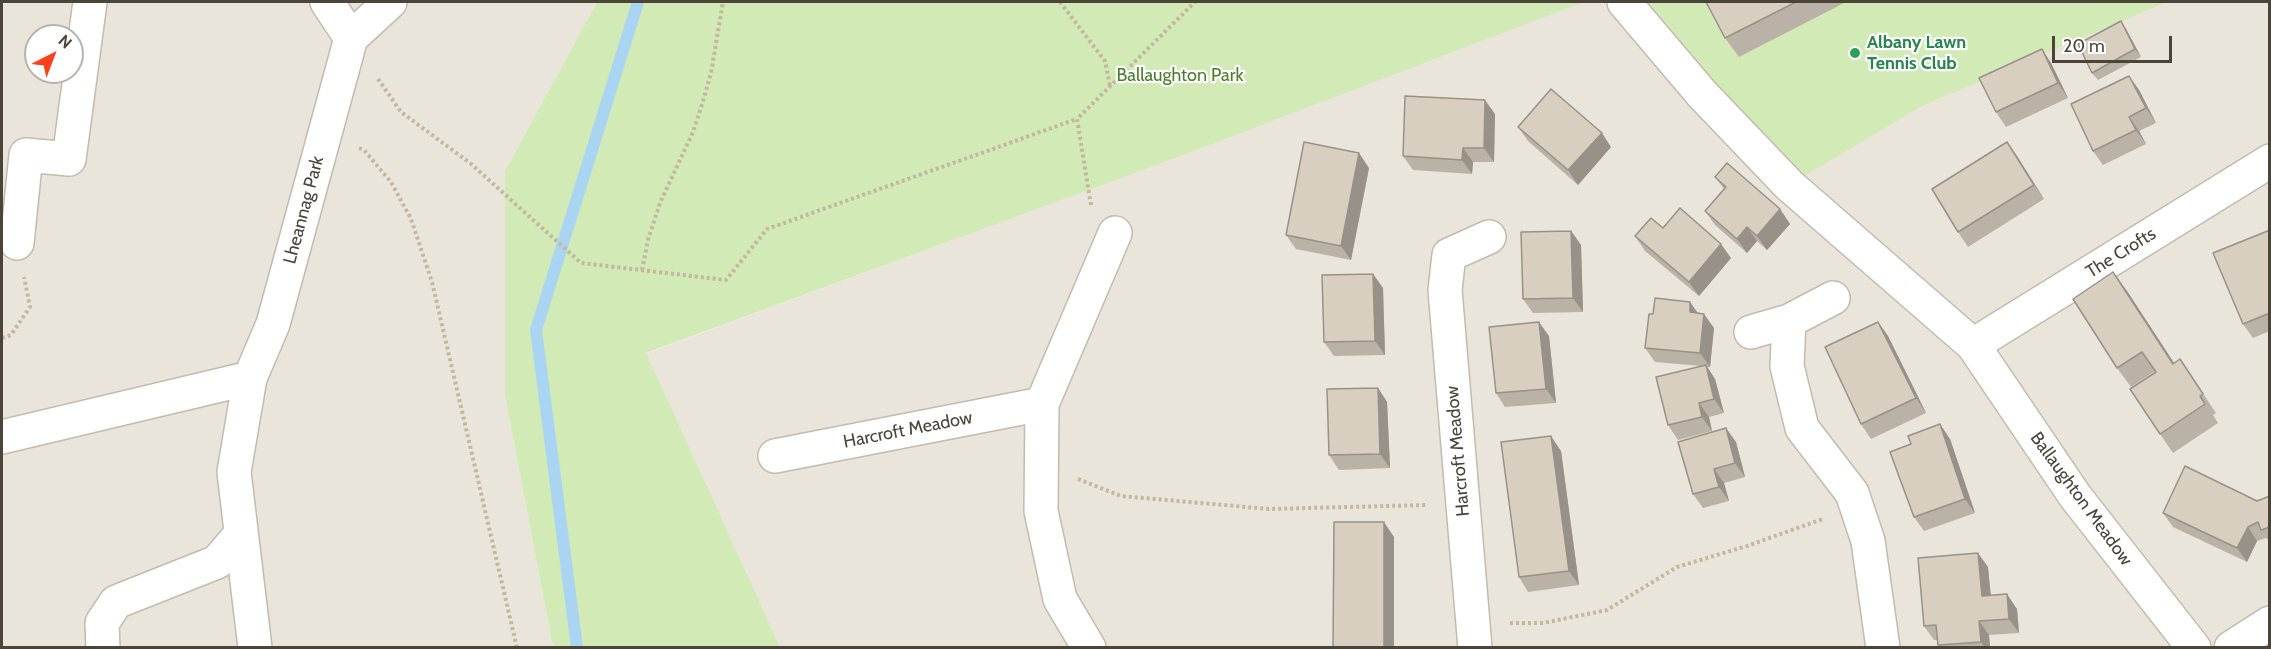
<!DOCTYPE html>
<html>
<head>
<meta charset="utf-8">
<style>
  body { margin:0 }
  #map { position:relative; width:2271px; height:649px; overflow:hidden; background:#f6f3ec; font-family:Cabin,sans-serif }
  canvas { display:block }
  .frame { position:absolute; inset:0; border:3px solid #4b4439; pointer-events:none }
  .north { position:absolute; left:24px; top:24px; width:60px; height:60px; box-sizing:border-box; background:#fff; border:2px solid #b7b4b0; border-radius:50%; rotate:42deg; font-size:16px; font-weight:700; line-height:24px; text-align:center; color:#4b4439 }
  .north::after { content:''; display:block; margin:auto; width:21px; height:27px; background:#fc3f1d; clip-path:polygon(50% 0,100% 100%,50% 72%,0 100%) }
  .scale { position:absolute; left:2052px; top:36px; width:120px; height:27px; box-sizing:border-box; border:3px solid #4b4439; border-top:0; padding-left:8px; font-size:18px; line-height:21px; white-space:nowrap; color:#4b4439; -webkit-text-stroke:4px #fff; paint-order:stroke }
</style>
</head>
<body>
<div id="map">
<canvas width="2271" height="649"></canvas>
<div class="frame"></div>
<div class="north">N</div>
<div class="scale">20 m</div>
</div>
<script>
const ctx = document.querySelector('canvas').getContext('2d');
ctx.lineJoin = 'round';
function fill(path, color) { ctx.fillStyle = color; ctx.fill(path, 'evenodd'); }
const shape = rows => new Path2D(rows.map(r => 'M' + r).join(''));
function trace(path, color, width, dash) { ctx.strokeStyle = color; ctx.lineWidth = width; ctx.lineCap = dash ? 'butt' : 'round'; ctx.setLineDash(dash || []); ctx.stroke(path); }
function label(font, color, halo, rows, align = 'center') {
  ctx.font = font + ' Cabin,sans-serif'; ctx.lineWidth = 4.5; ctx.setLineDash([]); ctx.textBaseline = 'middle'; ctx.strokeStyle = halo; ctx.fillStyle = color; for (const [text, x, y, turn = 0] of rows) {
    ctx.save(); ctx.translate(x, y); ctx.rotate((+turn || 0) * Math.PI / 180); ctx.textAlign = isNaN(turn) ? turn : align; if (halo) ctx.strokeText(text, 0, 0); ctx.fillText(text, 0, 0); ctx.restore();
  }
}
const residential = shape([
  [2,2,597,2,505,171,505,396,553,647,2,647],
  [36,36,72,36,72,72,36,72],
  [1030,2,1624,2,1789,184,1922,106,2137,12,2167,2,2269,2,2269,647,780,647,645,354,1153,166]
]);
const green = shape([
  [597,2,1584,2,1154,166,646,353,780,647,553,647,505,396,505,171],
  [1624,2,2167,2,1922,106,1789,185]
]);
const stream = shape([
  [577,648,536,330,638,2]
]);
const path = shape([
  [1060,2,1105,61,1110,86],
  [378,79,401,112,470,163,581,263,726,280,767,229,1077,119],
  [359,148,364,150,391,182,411,219,432,282,517,648],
  [1091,205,1077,119,1195,2],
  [642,270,648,240,660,203,693,132,703,101,711,73,723,2],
  [2,338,11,335,30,307,24,277],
  [1078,479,1121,496,1269,509,1426,505],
  [1510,623,1543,623,1607,610,1677,567,1747,546,1823,519]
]);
const minor = shape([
  [1624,2,1702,94,1789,185,1973,345,2075,496,2194,648],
  [351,38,390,2],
  [17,243,26,155,69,159,90,2],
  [1833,298,1789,321,1787,366,1802,428,1852,493,1868,541,1883,648],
  [1751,332,1789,321],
  [1973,345,2270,161],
  [250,378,234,472,255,648],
  [2,437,250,378,273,324,351,38,327,2],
  [775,456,1042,404],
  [103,648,102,623,116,602,217,562,240,535],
  [1089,648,1060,599,1041,511,1042,404,1115,233],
  [1475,648,1445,290,1449,255,1489,237],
  [2231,648,2270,623]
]);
const wall = shape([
  [1706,2,1846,2,1739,57,1725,38],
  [2121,21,2126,29,2141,57,2098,80,2092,73],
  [2042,49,2051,63,2068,98,2006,127,1996,112],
  [2129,76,2139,90,2156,123,2139,131,2146,144,2103,165,2093,151],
  [1495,114,1494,162,1473,162,1472,174,1413,170,1403,156],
  [1518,127,1611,147,1578,185,1528,141],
  [2007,142,2044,199,1968,247,1958,232],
  [1369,168,1351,260,1296,249,1286,235],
  [1715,177,1780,209,1790,224,1767,250,1757,241,1747,253,1715,225,1705,211,1724,189],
  [2270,230,2270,331,2253,338,2243,324],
  [1571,231,1581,245,1583,312,1533,313,1523,299],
  [1635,236,1731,258,1699,296,1645,251],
  [1373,274,1383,288,1385,355,1334,356,1324,342],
  [2127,291,2174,363,2180,359,2216,413,2213,415,2218,423,2173,453,2160,434,2156,372,2155,371,2131,387,2117,368],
  [1698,313,1714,328,1710,367,1707,367,1715,379,1724,413,1709,417,1712,431,1678,440,1668,425,1701,366,1655,362,1645,348,1653,314],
  [1878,322,1888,336,1926,413,1871,439,1861,424],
  [1549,336,1556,403,1505,407,1496,393],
  [1378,388,1387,402,1390,468,1339,470,1329,455],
  [1950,439,1975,513,1924,531,1914,517],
  [1736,442,1745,477,1724,483,1729,501,1703,508,1693,494],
  [1561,451,1579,585,1528,592,1519,577],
  [2270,496,2270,542,2266,538,2257,541,2247,562,2173,527,2163,513,2257,501],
  [1988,567,1991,596,2017,609,2019,633,1989,635,1990,648,1940,648,1938,645,1938,640,1934,640,1924,626]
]);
const shadedWall = shape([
  [2121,21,2126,29,2141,57,2135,49],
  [2042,49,2051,63,2068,98,2058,83],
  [2129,76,2139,90,2156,123,2146,108],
  [1485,100,1495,114,1494,162,1484,148],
  [2129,117,2139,131,2146,144,2136,130],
  [1602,133,1611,147,1578,185,1568,170],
  [2007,142,2017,156,2044,199,2034,185],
  [1463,148,1473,162,1472,174,1462,160],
  [1359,153,1369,168,1351,260,1341,246],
  [1780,209,1790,224,1767,250,1757,236],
  [1747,227,1757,241,1747,253,1737,239],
  [1571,231,1581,245,1583,312,1573,298],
  [1721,244,1731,258,1699,296,1689,282],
  [2113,272,2127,291,2187,383,2173,364],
  [1373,274,1383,288,1385,355,1375,341],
  [1690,302,1700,316,1690,312],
  [1704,314,1714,328,1710,367,1700,353],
  [1539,322,1549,336,1556,403,1546,389],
  [1878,322,1888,336,1926,413,1916,398],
  [1706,365,1715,379,1724,413,1714,399],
  [1378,388,1387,402,1390,468,1380,454],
  [1699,403,1709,417,1712,431,1702,417],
  [1940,424,1950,439,1975,513,1965,499],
  [1726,428,1736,442,1745,477,1735,463],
  [1551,436,1561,451,1579,585,1569,571],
  [1714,469,1724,483,1729,501,1719,487],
  [1384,522,1394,537,1394,648,1384,648],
  [2248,527,2257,541,2247,562,2237,548],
  [1978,553,1988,567,1992,611,1982,596],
  [2007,594,2017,609,2019,633,2009,619],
  [1979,621,1989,635,1990,648,1985,648,1981,642]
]);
const building = shape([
  [1706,2,1796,2,1725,38,1706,2],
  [2121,21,2135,49,2092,73,2078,44,2121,21],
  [2042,49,2058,83,1996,112,1979,78,2042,49],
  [2129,76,2146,108,2129,117,2136,130,2093,151,2071,104,2129,76],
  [1551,89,1602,133,1568,170,1518,127,1551,89],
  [1405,96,1485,100,1484,148,1463,148,1462,160,1403,156,1405,96],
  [1304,142,1359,153,1341,246,1286,235,1304,142],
  [2007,142,2034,185,1958,232,1932,189,2007,142],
  [1727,163,1780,209,1757,236,1747,227,1737,239,1705,211,1726,187,1715,177,1727,163],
  [1680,208,1721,244,1689,282,1635,236,1651,218,1663,228,1680,208],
  [2270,230,2270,313,2243,324,2213,253,2270,230],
  [1571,231,1573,298,1523,299,1521,232,1571,231],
  [2113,272,2173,364,2180,359,2203,394,2200,396,2205,404,2160,434,2130,389,2156,372,2142,352,2117,368,2073,299,2113,272],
  [1373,274,1375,341,1324,342,1322,275,1373,274],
  [1655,298,1690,302,1690,312,1704,314,1700,353,1645,348,1649,314,1653,314,1655,298],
  [1539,322,1546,389,1496,393,1489,327,1539,322],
  [1878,322,1916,398,1861,424,1825,347,1878,322],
  [1706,365,1714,399,1699,403,1702,417,1668,425,1656,377,1706,365],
  [1378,388,1380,454,1329,455,1327,389,1378,388],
  [1940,424,1965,499,1914,517,1890,452,1911,444,1908,436,1940,424],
  [1726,428,1735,463,1714,469,1719,487,1693,494,1678,442,1726,428],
  [1551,436,1569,571,1519,577,1501,442,1551,436],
  [2185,466,2257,501,2270,496,2270,527,2261,530,2258,522,2248,527,2237,548,2163,513,2185,466],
  [1334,522,1384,522,1384,648,1333,648,1334,522],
  [1978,553,1982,596,2007,594,2009,619,1979,621,1981,642,1938,645,1936,625,1924,626,1918,558,1978,553]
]);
const markers = [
  [1855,53,6,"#2e9e5b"]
];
const leisureNames = [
  ["Albany Lawn",1867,43],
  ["Tennis Club",1867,64]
];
const parkNames = [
  ["Ballaughton Park",1180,76]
];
const streetNames = [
  ["Lheannag Park",304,210,-75],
  ["The Crofts",2121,253,-32],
  ["Harcroft Meadow",908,430,-11],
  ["Harcroft Meadow",1458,451,-95],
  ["Ballaughton Meadow",2081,499,54]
];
fill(residential, '#eae5da');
fill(green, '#d2eab5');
trace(stream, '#a9d4f2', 12);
trace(minor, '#c2bbae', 36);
trace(path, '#c4b79f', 4, [3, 3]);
trace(minor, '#fff', 33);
fill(wall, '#bab2a6');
fill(shadedWall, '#979187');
fill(building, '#d8cfc1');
trace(building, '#979187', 1.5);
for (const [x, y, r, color] of markers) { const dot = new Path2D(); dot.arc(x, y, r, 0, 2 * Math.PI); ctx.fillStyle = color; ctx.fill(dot); trace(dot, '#fff', 2); }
label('bold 18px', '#27864d', '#fff', leisureNames, 'left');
label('18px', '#4a7f2a', '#fff', parkNames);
label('18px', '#4b4439', '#fff', streetNames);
</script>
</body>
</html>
